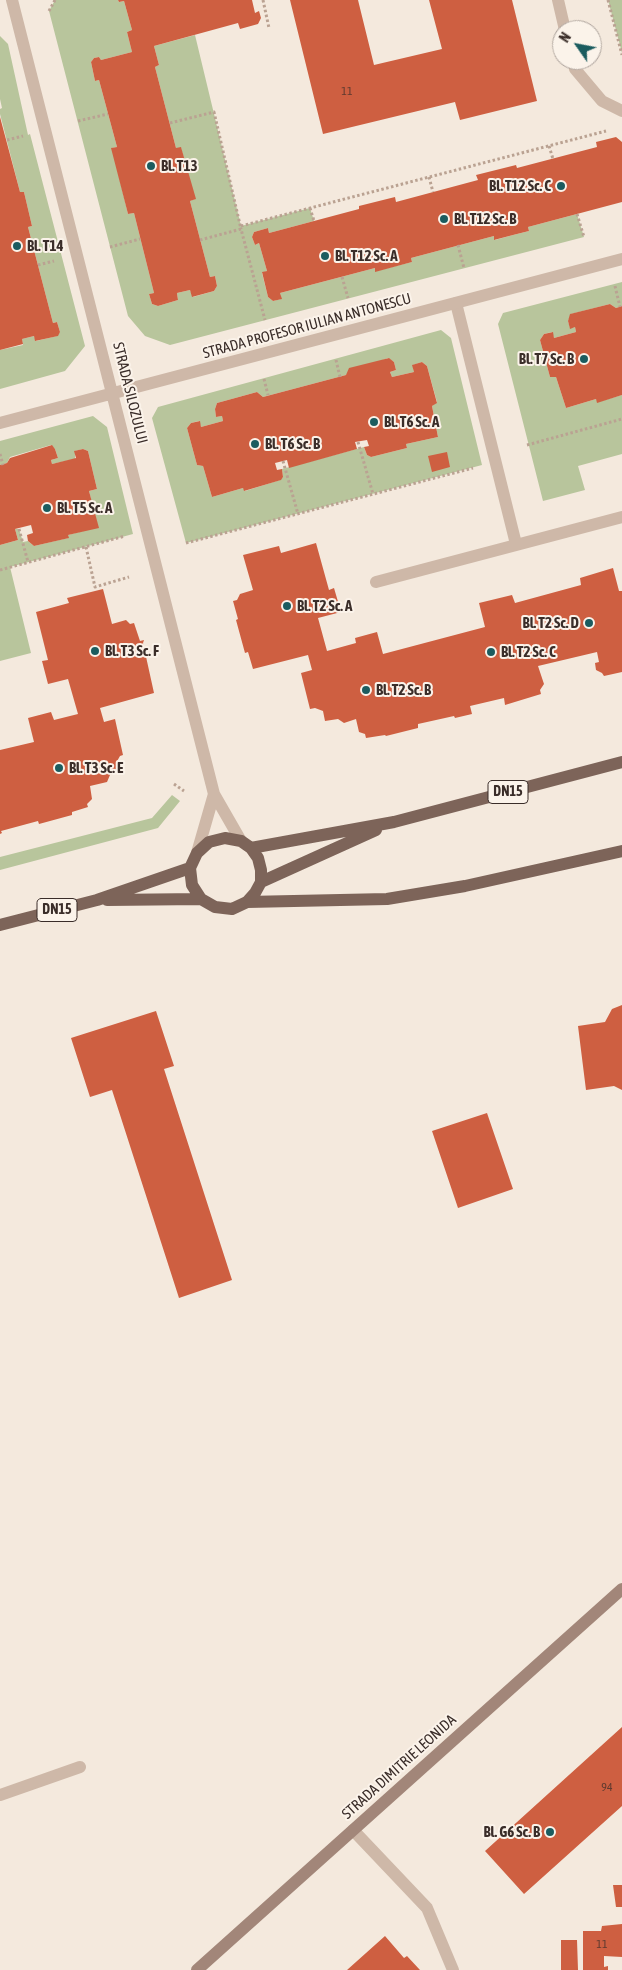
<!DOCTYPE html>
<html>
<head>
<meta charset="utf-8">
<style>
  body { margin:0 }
  #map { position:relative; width:622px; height:1970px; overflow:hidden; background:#f4e9dd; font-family:"Asap Condensed",sans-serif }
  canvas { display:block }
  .north { position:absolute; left:552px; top:20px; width:50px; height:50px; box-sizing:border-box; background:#fbf3ea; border:1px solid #aea49d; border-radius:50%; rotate:303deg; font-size:14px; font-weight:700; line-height:20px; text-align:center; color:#3a2d29 }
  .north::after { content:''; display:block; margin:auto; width:18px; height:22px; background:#1b5c5f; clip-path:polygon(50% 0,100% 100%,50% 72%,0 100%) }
</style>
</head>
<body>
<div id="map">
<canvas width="622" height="1970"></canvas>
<div class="north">N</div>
</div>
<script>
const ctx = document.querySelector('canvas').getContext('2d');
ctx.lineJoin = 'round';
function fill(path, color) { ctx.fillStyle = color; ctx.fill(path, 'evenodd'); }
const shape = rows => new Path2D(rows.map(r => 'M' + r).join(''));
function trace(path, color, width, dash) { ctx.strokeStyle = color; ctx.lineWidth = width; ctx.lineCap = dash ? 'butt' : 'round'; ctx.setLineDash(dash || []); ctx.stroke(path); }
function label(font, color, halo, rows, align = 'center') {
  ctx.font = font + ' "Asap Condensed",sans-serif'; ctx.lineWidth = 4; ctx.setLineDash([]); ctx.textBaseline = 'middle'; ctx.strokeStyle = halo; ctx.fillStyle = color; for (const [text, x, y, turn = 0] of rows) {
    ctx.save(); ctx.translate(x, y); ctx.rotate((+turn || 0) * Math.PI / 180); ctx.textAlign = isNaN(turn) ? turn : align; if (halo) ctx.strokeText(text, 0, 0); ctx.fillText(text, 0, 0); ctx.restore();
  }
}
const green = shape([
  [55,0,118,0,119,2,124,1,132,30,127,32,132,52,101,60,99,57,94,58,91,62,95,81,99,80,117,147,112,148,128,214,134,213,154,293,149,294,152,304,158,306,178,300,177,293,190,290,193,297,214,291,217,286,215,276,210,277,190,201,195,199,181,148,176,148,155,67,159,65,154,46,195,35,241,226,310,208,314,221,269,233,268,228,254,232,252,237,255,245,259,243,267,271,262,273,268,297,273,301,281,299,280,293,375,268,376,271,412,262,411,258,494,236,495,240,513,235,529,231,528,227,577,214,584,237,170,345,145,336,128,316,49,11],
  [608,0,622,0,622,55,622,53],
  [0,36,8,44,28,135,30,134,85,346,65,371,0,389,0,350,23,345,22,339,34,336,36,341,57,336,60,332,57,322,53,323,28,227,32,226,24,192,20,192,0,114,0,109,2,108,0,99],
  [622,282,622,306,616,308,610,304,571,314,568,321,570,328,575,327,576,332,554,338,552,332,544,334,540,340,550,377,556,377,566,408,596,399,598,402,622,395,622,454,578,466,585,490,543,501,498,324,503,313],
  [441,330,451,338,482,465,186,543,152,418,158,407],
  [388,358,394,362,396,370,390,372,392,377,414,372,413,365,422,362,427,366,437,402,432,406,438,437,406,444,407,448,371,457,367,455,364,447,282,469,283,477,280,480,245,491,243,488,212,497,203,466,197,465,187,428,191,423,199,421,201,427,223,421,222,416,216,417,215,409,217,403,257,392,263,397,346,375],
  [93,416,107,427,133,534,10,567,31,653,0,661,0,545,18,540,15,529,19,529,23,542,28,541,34,546,68,538,68,535,98,527,89,491,97,489,88,451,83,449,75,451,75,459,52,464,51,460,58,458,55,449,51,445,10,457,7,463,0,465,0,441],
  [172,795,180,801,158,828,0,870,0,857,152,818]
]);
const building = shape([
  [118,0,252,0,255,13,259,11,261,18,258,24,240,29,238,23,154,46,159,65,155,67,176,148,181,147,196,199,190,201,210,277,215,276,217,286,214,291,192,297,190,290,177,293,178,300,158,306,152,304,149,294,154,293,134,213,128,214,111,148,117,147,99,80,95,81,91,62,94,58,99,57,101,60,132,52,127,32,132,30,124,1,119,2],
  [290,0,358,0,374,65,442,49,429,0,512,0,537,101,460,120,455,102,323,134],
  [0,117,20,192,24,192,32,226,28,227,53,323,57,322,60,332,58,336,35,341,34,336,22,339,23,344,0,350],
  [616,137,622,142,622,202,528,227,529,231,513,235,494,240,494,236,411,258,412,262,375,272,375,268,280,293,282,299,273,301,268,297,262,272,267,271,259,243,255,245,252,237,254,232,268,228,269,233,359,209,359,206,395,197,396,202,478,180,476,175,516,165,517,168,597,147,596,142],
  [610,304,616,308,622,306,622,395,597,403,596,399,566,408,556,377,550,377,540,340,544,334,553,332,554,338,576,332,575,327,570,329,568,321,570,314],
  [389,358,394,362,396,370,390,372,392,377,414,372,412,365,422,362,427,366,437,403,432,406,438,437,406,444,407,448,371,457,367,455,364,447,369,446,367,440,355,442,357,449,289,468,287,460,275,463,277,470,282,469,283,477,281,480,244,491,243,488,212,497,203,466,197,465,187,428,191,423,200,421,201,427,223,421,222,416,216,417,215,409,217,403,257,392,263,397,346,375,349,368],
  [52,445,55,449,58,458,51,460,52,464,76,458,74,451,83,449,88,451,97,489,89,491,99,528,68,535,69,538,34,546,28,541,27,535,33,533,31,525,15,529,18,540,0,545,0,465,7,463,10,458],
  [447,452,450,467,432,472,428,456],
  [316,543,329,590,334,588,341,612,318,618,327,651,356,643,355,638,377,632,383,654,485,627,479,603,512,595,515,603,581,585,580,578,613,568,619,591,622,591,622,672,604,676,602,673,596,670,595,663,599,662,597,652,538,666,544,684,540,690,541,694,505,705,504,698,470,706,472,714,455,718,454,716,418,724,418,728,386,736,385,735,366,738,365,734,359,732,356,719,344,723,338,719,325,721,323,711,315,708,310,709,301,673,312,670,308,655,253,669,248,652,245,653,236,620,238,619,233,601,237,600,240,594,253,590,243,555,279,546,281,553],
  [103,589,112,624,126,620,130,624,134,623,140,641,144,640,143,643,154,693,100,708,104,722,115,719,123,755,120,756,116,763,117,773,110,775,107,782,90,786,92,799,87,804,88,807,72,812,72,815,39,824,38,821,1,831,2,833,0,834,0,750,34,742,28,718,51,712,54,720,78,714,68,679,48,684,42,661,48,660,36,612,69,603,67,598],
  [622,1005,622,1090,614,1086,586,1090,578,1026,605,1022,612,1009],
  [156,1011,174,1066,164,1069,232,1280,179,1298,112,1090,90,1097,71,1038],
  [487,1113,513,1189,458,1208,432,1131],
  [622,1727,622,1806,524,1894,485,1851],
  [613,1885,622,1885,622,1907,616,1907],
  [622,1924,622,1957,604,1956,604,1967,608,1966,608,1970,583,1970,583,1931,601,1931,602,1926],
  [385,1936,404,1958,407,1956,420,1970,347,1970],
  [561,1940,577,1940,578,1970,561,1970]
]);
const path = shape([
  [263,0,269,28],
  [608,0,622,55],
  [49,11,55,0],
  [78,121,108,114],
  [170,123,214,112,241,229],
  [7,140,23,136],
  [549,146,553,159],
  [429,177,433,192],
  [310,208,314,221],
  [577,214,584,237],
  [241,226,606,131],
  [200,240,241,229,265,320],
  [458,245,464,268],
  [110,247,140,239],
  [38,265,54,261],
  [342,277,348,298],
  [615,286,620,307],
  [336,360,340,377],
  [264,379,268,395],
  [358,442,373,494],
  [527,445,622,419],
  [0,454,3,465],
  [283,461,298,514],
  [19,529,28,562],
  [186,543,473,468],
  [86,547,95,587,129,577],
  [0,570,125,536],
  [174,784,184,791]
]);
const service = shape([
  [558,0,565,30],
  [573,60,575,69,602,101,622,111],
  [456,303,516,544],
  [376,582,622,517],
  [0,1795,80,1767],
  [353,1830,427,1908,453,1970]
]);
const minor = shape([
  [12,0,214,794,241,841],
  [0,423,622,259],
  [197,853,214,794]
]);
const secondary = shape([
  [197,1970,622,1589]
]);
const primary = shape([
  [251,848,394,822,622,762],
  [261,882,376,830],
  [107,900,201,899],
  [247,902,255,893,261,882,261,870,258,858,251,848,241,841,225,838,209,842,197,853,190,868,192,885,201,899,215,907,232,909,247,902,387,899,465,886,622,851],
  [0,925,97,900,190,868]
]);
const markers = [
  [151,166,5,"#1b5c5f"],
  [561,186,5,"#1b5c5f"],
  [444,219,5,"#1b5c5f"],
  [17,246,5,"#1b5c5f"],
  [325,256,5,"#1b5c5f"],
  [584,359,5,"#1b5c5f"],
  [374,422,5,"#1b5c5f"],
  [255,444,5,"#1b5c5f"],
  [47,508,5,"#1b5c5f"],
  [287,606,5,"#1b5c5f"],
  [589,623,5,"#1b5c5f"],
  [95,651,5,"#1b5c5f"],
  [491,652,5,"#1b5c5f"],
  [366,690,5,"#1b5c5f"],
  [59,768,5,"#1b5c5f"],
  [550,1832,5,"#1b5c5f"]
];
const numberNames = [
  ["11",347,91],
  ["94",607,1787],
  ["11",602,1944]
];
const shields = [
  [508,792,40],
  [57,910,40]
];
const shieldNames = [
  ["DN15",508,792],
  ["DN15",57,910]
];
const poiNames = [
  ["Bl. T13",161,166],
  ["Bl. T12 Sc. C",551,186,"right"],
  ["Bl. T12 Sc. B",454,219],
  ["Bl. T14",27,246],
  ["Bl. T12 Sc. A",335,256],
  ["Bl. T7 Sc. B",574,359,"right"],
  ["Bl. T6 Sc. A",384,422],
  ["Bl. T6 Sc. B",265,444],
  ["Bl. T5 Sc. A",57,508],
  ["Bl. T2 Sc. A",297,606],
  ["Bl. T2 Sc. D",579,623,"right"],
  ["Bl. T3 Sc. F",105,651],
  ["Bl. T2 Sc. C",501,652],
  ["Bl. T2 Sc. B",376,690],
  ["Bl. T3 Sc. E",69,768],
  ["Bl. G6 Sc. B",540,1832,"right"]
];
const streetNames = [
  ["STRADA PROFESOR IULIAN ANTONESCU",307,326,-15],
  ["STRADA SILOZULUI",130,393,76],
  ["STRADA DIMITRIE LEONIDA",399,1767,-42]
];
fill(green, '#b8c59c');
fill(building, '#ce5f41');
trace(path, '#baa292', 3, [2.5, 2.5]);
trace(service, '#ceb8a8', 12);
trace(minor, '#ceb8a8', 12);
trace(secondary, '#a28679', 12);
trace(primary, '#7d6459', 12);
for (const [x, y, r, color] of markers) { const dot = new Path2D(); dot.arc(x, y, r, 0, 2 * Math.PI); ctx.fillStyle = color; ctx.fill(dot); trace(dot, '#fbf3ea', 2); }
label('12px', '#5f3a2f', null, numberNames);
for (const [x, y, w] of shields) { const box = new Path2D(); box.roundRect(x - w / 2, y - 11.5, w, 23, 4); ctx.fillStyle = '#fbf3ea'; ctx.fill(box); trace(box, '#3a2d29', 1); }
label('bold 14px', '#3a2d29', null, shieldNames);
label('bold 15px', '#3a2d29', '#fbf3ea', poiNames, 'left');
label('15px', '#3a2d29', '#fbf3ea', streetNames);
</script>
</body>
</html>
